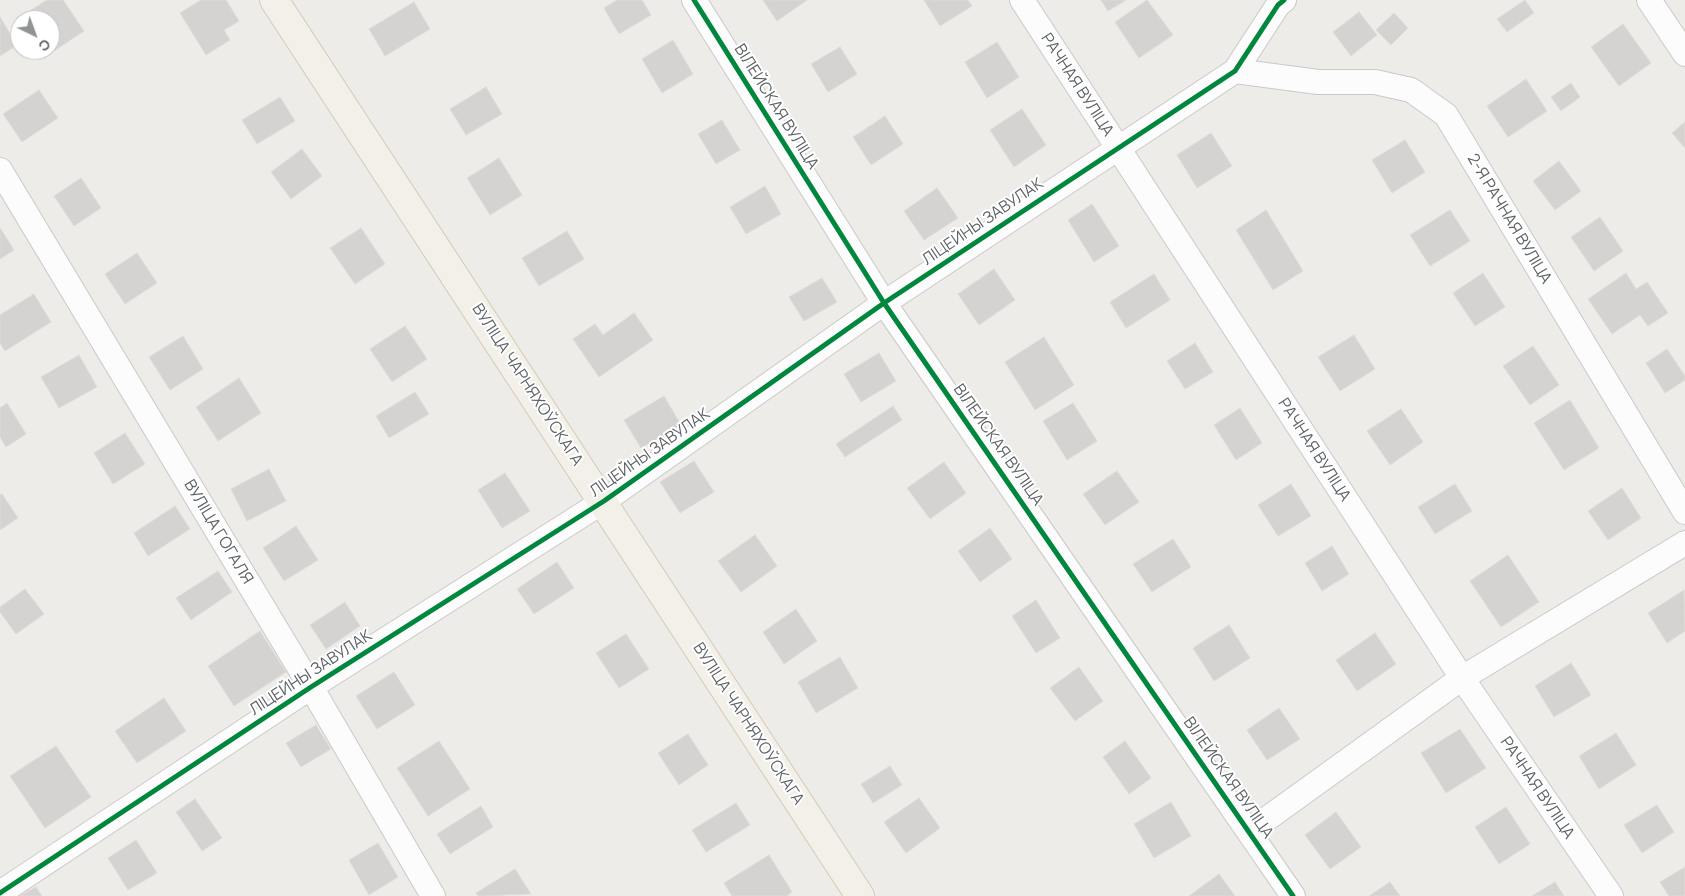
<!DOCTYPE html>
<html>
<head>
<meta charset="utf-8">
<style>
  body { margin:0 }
  #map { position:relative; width:1685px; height:896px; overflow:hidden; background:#eeece8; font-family:Manrope,sans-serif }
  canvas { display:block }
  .north { position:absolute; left:10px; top:10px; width:50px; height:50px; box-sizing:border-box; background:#fff; border:1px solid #bfc1c2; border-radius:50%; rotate:138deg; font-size:14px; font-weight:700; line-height:20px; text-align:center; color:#5e6367 }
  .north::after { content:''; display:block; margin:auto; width:18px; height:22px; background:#909394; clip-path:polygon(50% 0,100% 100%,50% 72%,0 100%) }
</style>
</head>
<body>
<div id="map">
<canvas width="1685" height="896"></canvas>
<div class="north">С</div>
</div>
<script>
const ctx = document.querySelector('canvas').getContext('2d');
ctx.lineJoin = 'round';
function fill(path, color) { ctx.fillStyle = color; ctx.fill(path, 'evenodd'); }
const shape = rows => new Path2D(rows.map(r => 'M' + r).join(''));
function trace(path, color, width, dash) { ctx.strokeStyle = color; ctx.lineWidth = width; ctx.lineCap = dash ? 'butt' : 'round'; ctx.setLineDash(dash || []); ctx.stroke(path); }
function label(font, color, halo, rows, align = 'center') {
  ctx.font = font + ' Manrope,sans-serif'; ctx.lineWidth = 4; ctx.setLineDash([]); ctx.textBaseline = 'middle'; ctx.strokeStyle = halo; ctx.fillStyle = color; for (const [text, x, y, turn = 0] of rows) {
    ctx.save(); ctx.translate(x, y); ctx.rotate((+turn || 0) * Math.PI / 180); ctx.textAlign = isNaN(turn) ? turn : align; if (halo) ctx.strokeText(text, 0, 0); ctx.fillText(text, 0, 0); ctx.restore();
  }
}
const building = shape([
  [47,0,63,0,84,31,54,51,50,45,50,20,33,20,28,12,47,0],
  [201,0,226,0,239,21,224,30,230,40,206,55,180,13,201,0],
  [617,0,642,0,651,15,619,34,604,8,617,0],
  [763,0,807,0,777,21,763,0],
  [924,0,968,0,972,6,940,26,924,0],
  [1101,0,1126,0,1108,11,1101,0],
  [1147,0,1173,35,1139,58,1115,22,1147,0],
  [1525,0,1534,13,1507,32,1497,19,1525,0],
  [414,2,430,29,385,56,369,29,414,2],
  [1359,12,1377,35,1351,56,1333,32,1359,12],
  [1394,13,1408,28,1391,45,1376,30,1394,13],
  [0,17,17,45,0,56,0,17],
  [1623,24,1651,63,1619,86,1591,47,1623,24],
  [673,40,693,74,662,93,642,59,673,40],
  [997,42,1019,77,987,98,965,62,997,42],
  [840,47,857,74,828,92,811,64,840,47],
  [1526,79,1547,111,1508,137,1487,106,1526,79],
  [1571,83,1580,97,1561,111,1551,97,1571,83],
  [486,87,502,114,466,135,450,109,486,87],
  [39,90,58,118,22,142,3,114,39,90],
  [280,97,295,121,257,144,242,120,280,97],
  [1022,109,1046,145,1014,167,990,130,1022,109],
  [885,116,903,144,871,165,853,137,885,116],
  [722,120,740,150,716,164,698,134,722,120],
  [1685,122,1685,148,1672,133,1685,122],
  [1211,133,1232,166,1197,188,1177,155,1211,133],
  [1405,140,1425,172,1392,193,1372,160,1405,140],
  [302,149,322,176,291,199,271,172,302,149],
  [499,158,522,195,490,215,467,178,499,158],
  [1559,161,1581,191,1555,210,1533,181,1559,161],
  [81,178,101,208,74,226,54,196,81,178],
  [765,186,781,214,746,234,730,207,765,186],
  [937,188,958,218,924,240,904,211,937,188],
  [1092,204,1119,246,1094,262,1068,220,1092,204],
  [1266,210,1303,271,1273,290,1236,230,1266,210],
  [1450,210,1470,241,1430,266,1410,235,1450,210],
  [1600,217,1623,251,1594,271,1571,237,1600,217],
  [0,228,14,250,0,259,0,228],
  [361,228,385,264,355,284,330,248,361,228],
  [567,231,584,259,539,286,522,258,567,231],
  [137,253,157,283,125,304,105,274,137,253],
  [994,269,1015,300,979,325,958,294,994,269],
  [1483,273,1505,307,1475,326,1453,293,1483,273],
  [1626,273,1636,289,1647,282,1668,313,1648,326,1640,315,1612,334,1588,299,1626,273],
  [1154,274,1170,300,1126,328,1110,302,1154,274],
  [822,278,837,302,804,321,789,297,822,278],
  [34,294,51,322,5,351,0,343,0,315,34,294],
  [634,313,653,340,599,377,573,339,595,324,603,335,634,313],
  [405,326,427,359,392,382,370,349,405,326],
  [1354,335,1375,369,1340,391,1318,357,1354,335],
  [183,336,203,369,170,390,149,357,183,336],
  [1044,337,1074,385,1035,410,1005,362,1044,337],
  [1195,343,1213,372,1185,389,1167,361,1195,343],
  [1533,346,1559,385,1530,405,1503,366,1533,346],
  [1667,349,1685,376,1685,380,1665,393,1646,363,1667,349],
  [879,353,896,381,861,402,844,374,879,353],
  [79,355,97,387,59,408,41,377,79,355],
  [239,378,261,413,218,441,196,407,239,378],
  [415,392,429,414,389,438,376,416,415,392],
  [664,396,681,425,641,448,624,420,664,396],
  [1570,400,1599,448,1564,470,1534,423,1570,400],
  [7,403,26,434,6,447,0,437,0,408,7,403],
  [1073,403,1097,441,1067,460,1043,421,1073,403],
  [893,406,902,420,845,457,836,444,893,406],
  [1240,408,1262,443,1236,460,1214,425,1240,408],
  [1401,409,1423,442,1390,465,1367,431,1401,409],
  [125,433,145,464,113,484,94,453,125,433],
  [694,461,714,492,680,513,660,482,694,461],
  [944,462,966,493,930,519,907,488,944,462],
  [269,469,286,501,247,521,231,489,269,469],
  [1117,471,1139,502,1105,525,1083,494,1117,471],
  [505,473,530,511,502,528,478,490,505,473],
  [1291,484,1311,516,1278,536,1258,505,1291,484],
  [1455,484,1472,511,1435,534,1418,507,1455,484],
  [1622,488,1641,518,1608,540,1588,511,1622,488],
  [2,494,18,518,0,530,0,495,2,494],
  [175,506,190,529,148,556,134,533,175,506],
  [296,526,318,560,284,581,263,548,296,526],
  [990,528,1012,559,980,582,958,551,990,528],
  [755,535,777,566,741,592,718,561,755,535],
  [1173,539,1191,567,1152,592,1133,564,1173,539],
  [1332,546,1349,574,1322,591,1305,563,1332,546],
  [1508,555,1539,602,1501,627,1470,581,1508,555],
  [557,562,574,588,534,614,517,589,557,562],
  [218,571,232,592,191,620,176,598,218,571],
  [25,589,44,614,16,634,0,612,0,607,25,589],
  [1684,590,1685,631,1667,643,1648,613,1684,590],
  [1036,600,1060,638,1036,653,1012,616,1036,600],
  [345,602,360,626,326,649,310,625,345,602],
  [796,609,817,641,784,664,763,632,796,609],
  [1229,625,1250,658,1214,681,1193,648,1229,625],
  [260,631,286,672,234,706,208,666,260,631],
  [1375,633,1396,664,1357,691,1336,660,1375,633],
  [626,634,649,669,619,688,596,653,626,634],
  [840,657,858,688,816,713,798,682,840,657],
  [1571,663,1591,695,1554,717,1535,686,1571,663],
  [1079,667,1103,701,1075,721,1050,688,1079,667],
  [394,672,415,705,377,729,356,696,394,672],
  [164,698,186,731,137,763,115,731,164,698],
  [1279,708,1300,739,1267,760,1247,730,1279,708],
  [316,725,331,749,301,767,286,743,316,725],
  [1460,729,1486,768,1446,793,1421,753,1460,729],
  [1616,733,1636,765,1599,789,1579,756,1616,733],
  [688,734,708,765,679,785,658,753,688,734],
  [439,741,470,789,428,816,397,768,439,741],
  [1125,741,1151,778,1129,794,1103,757,1125,741],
  [56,746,91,797,45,828,10,776,56,746],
  [890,766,902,785,873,803,861,784,890,766],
  [919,798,940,828,906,853,884,822,919,798],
  [195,799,222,838,202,851,176,812,195,799],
  [1171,802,1191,836,1154,858,1134,824,1171,802],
  [736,803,750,825,706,852,692,830,736,803],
  [1657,805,1674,832,1642,853,1624,825,1657,805],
  [481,806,493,827,450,854,437,834,481,806],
  [1506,807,1530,844,1499,864,1475,827,1506,807],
  [1336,812,1361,847,1330,869,1305,835,1336,812],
  [136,840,157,873,128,890,108,858,136,840],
  [378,843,398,877,369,895,349,860,378,843],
  [769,855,792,892,787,896,732,896,724,883,769,855],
  [1685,867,1685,896,1669,896,1660,882,1685,867],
  [515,869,531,894,478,896,476,893,515,869],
  [1219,874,1235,896,1189,896,1219,874],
  [1390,882,1400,896,1369,896,1390,882],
  [1555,882,1564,896,1532,896,1555,882],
  [36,887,42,896,20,896,36,887]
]);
const minor = shape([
  [694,0,884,303,1293,896],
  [1022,0,1462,678,1611,896],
  [1649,0,1685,54],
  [1235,71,1318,82,1375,82,1411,90,1446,115,1685,512],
  [0,170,311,687,433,896],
  [1250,831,1462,678,1685,543],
  [0,893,311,687,604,501,884,303,1235,71,1278,5,1284,0]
]);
const primary = shape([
  [274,0,860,896]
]);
const cycleway = shape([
  [694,0,884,303,1293,896],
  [0,893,311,687,604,501,884,303,1235,71,1278,5,1284,0]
]);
const streetNames = [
  ["РАЧНАЯ ВУЛІЦА",1077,85,57],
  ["ВІЛЕЙСКАЯ ВУЛІЦА",776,107,58],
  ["2-Я РАЧНАЯ ВУЛІЦА",1509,219,59],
  ["ЛІЦЕЙНЫ ЗАВУЛАК",983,222,-34],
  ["ВУЛІЦА ЧАРНЯХОЎСКАГА",527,385,57],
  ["ВІЛЕЙСКАЯ ВУЛІЦА",998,445,55],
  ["РАЧНАЯ ВУЛІЦА",1314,450,57],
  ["ЛІЦЕЙНЫ ЗАВУЛАК",650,453,-35],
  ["ВУЛІЦА ГОГАЛЯ",218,532,59],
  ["ЛІЦЕЙНЫ ЗАВУЛАК",311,673,-33],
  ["ВУЛІЦА ЧАРНЯХОЎСКАГА",748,724,57],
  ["ВІЛЕЙСКАЯ ВУЛІЦА",1228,778,55],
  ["РАЧНАЯ ВУЛІЦА",1537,788,56]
];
fill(building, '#d5d3d1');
trace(building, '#dedbd8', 1);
trace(minor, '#cac9c9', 26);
trace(primary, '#d6cab6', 30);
trace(minor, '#fcfcfc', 24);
trace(primary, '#f3f0e9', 28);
trace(cycleway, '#00873e', 5);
label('16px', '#5e6367', '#fff', streetNames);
</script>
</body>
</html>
